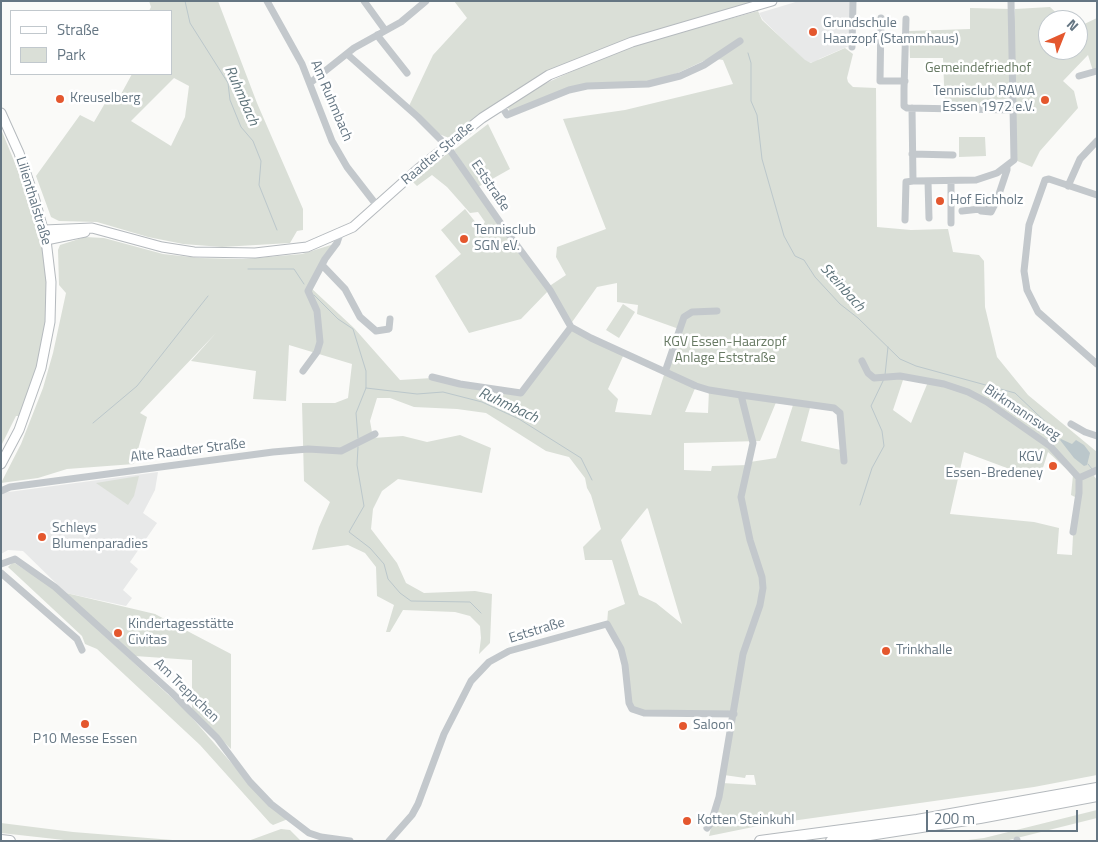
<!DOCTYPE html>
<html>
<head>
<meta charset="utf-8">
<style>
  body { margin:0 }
  #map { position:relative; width:1098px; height:842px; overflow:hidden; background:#fafaf8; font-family:"Titillium Web",sans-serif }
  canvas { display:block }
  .frame { position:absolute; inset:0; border:2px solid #657683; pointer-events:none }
  .legend { position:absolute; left:10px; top:10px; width:162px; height:65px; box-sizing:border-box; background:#fff; border:1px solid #c1c8cd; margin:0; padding:6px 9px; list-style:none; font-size:15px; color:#657683 }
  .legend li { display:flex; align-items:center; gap:10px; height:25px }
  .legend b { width:25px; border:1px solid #c1c8cd }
  .north { position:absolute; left:1038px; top:10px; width:50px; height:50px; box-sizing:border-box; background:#fff; border:1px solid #c1c8cd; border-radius:50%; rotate:44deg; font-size:14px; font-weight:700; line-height:20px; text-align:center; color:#657683 }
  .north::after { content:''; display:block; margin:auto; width:18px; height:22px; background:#e4572e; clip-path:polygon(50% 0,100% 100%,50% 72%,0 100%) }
  .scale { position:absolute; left:926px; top:810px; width:152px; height:22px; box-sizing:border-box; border:2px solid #657683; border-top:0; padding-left:6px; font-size:15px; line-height:18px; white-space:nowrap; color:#657683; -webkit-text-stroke:4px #fff; paint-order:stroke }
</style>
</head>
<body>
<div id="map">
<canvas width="1098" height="842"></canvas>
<div class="frame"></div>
<ul class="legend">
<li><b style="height:6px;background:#fff"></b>Straße</li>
<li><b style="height:14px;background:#dadfd7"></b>Park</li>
</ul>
<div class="north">N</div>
<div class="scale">200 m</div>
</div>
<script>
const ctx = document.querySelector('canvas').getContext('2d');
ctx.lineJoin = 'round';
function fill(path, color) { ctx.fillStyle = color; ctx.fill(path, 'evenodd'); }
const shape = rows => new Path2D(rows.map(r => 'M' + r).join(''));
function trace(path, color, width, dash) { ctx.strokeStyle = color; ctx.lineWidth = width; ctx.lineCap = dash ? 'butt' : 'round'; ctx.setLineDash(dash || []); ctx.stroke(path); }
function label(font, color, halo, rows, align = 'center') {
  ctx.font = font + ' "Titillium Web",sans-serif'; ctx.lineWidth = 5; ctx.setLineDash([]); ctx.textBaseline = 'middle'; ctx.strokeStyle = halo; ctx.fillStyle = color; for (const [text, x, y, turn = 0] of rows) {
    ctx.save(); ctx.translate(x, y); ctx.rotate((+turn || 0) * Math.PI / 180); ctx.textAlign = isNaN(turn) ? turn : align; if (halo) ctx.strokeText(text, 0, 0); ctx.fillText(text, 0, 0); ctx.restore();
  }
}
const built = shape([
  [799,1,852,1,849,46,819,59,816,64,805,61,763,20,759,13],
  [158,472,155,490,143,513,157,523,130,562,138,569,123,590,132,598,126,606,66,593,23,551,8,550,1,554,1,493]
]);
const green = shape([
  [149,1,218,1,257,103,303,209,303,230,297,231,290,243,222,247,183,244,148,237,97,222,59,221,51,217,36,176,80,115,94,122,111,93,120,96,132,74,171,74,171,11,149,11,151,7],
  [174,78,189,86,185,117,171,146,131,121],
  [454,1,758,1,645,33,597,52,548,75,449,138,439,134,409,106,433,55,467,18],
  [1050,7,1064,20,1048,20,1048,50,1078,50,1078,27,1097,18,1097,70,1093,71,1088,55,1063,81,1074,91,1078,108,1040,151,1032,167,1015,160,1013,35,1015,9],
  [970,8,1011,9,1013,110,945,109,943,58,910,58,909,31,970,29],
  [758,11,762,20,805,60,811,63,845,48,853,54,847,78,848,82,853,87,876,88,877,227,911,230,948,229,953,252,979,255,984,261,985,307,997,357,1028,395,1097,452,1097,473,1094,476,1097,480,1097,775,1034,787,763,825,709,836,722,783,756,785,754,775,746,775,745,778,724,775,734,714,670,713,632,709,625,665,607,624,608,611,625,604,612,560,585,560,583,547,601,529,591,495,587,488,585,478,569,457,546,451,486,413,457,409,414,407,390,398,377,398,370,421,373,438,403,436,427,442,460,435,491,448,482,493,398,479,382,491,373,509,371,529,397,563,406,583,424,593,475,591,492,594,490,643,479,654,481,638,480,626,470,616,455,612,403,610,390,632,386,632,394,605,377,596,376,567,365,553,348,545,312,550,319,527,330,502,304,481,302,403,335,403,348,398,352,364,289,345,286,401,253,399,256,371,191,361,216,333,140,413,147,417,134,464,67,469,38,478,1,483,21,444,43,388,53,353,66,293,59,285,58,250,60,245,85,237,104,238,163,254,200,258,243,259,302,254,334,244,311,288,354,328,400,380,432,378,521,394,571,328,624,354,608,389,618,399,615,412,651,415,679,329,637,314,638,305,617,302,617,283,597,287,570,325,548,287,566,275,556,257,557,247,606,229,563,119,625,110,733,84,723,60,710,58,678,73,647,83,587,86,510,111,507,107,542,85,599,59,650,41],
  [904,377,928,382,911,423,893,410],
  [696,386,709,390,708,413,685,412],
  [777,400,794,402,776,458,750,462,749,465,712,466,711,471,684,470,684,443,760,441],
  [811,404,840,413,845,451,801,441],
  [964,452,1039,480,1048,452,1073,475,1071,495,1075,497,1072,555,1057,554,1059,528,1034,522,950,514],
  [647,508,648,509,682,624,656,603,639,595,621,540],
  [488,124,510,169,478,187,454,150],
  [1,129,28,195,40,236,46,269,47,299,44,338,36,370,20,416,16,416,1,446],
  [959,137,985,137,986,156,959,157],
  [448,153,549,290,521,319,469,333,435,276,461,254,441,230,465,209,485,234,487,232,482,226,485,222,478,212,470,213,447,187,432,175,417,186,412,181],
  [623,304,635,312,619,338,606,330],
  [139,476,134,496,128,505,96,483],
  [13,562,53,588,187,712,269,806,288,819,273,825,270,823,200,745,97,649,85,644,82,636,8,567],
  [66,593,155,614,231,654,231,749,192,711,192,660,135,656],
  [1097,810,1097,818,1005,841,960,841,984,838],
  [1,823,73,832,185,841,73,841,1,833],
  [281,829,290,830,301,841,248,841]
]);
const water = shape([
  [1061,439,1072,444,1076,440,1084,445,1090,453,1087,465,1084,466,1074,458,1060,440]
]);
const stream = shape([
  [185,1,190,23,228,83,230,100,241,127,253,141,261,161,259,185,277,230],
  [748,53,751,63,751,101,757,115,762,159,784,236,795,256,804,260,815,277,840,304,858,318,900,359,916,366,1015,393,1055,431],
  [248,269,294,269,304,284],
  [314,295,338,319,353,329,366,371,366,388,356,413,358,438],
  [885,375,888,347],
  [366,388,417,394,443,392,482,402,519,419,581,458,592,480],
  [93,423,137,386,208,296],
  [358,447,357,465,364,506,349,532,370,548,384,564,388,579,400,593,411,601,470,602,481,613],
  [1088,464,1092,469],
  [860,505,872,468,884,446,882,431,871,406,884,379]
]);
const minor = shape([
  [267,1,302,64,332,141,347,167,378,207],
  [364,1,385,30],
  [881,18,880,81,905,81],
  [906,19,904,89,904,106,907,108,1013,110],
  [377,35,407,73],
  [852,47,853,1],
  [347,54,418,117,447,146,504,228,550,290,571,327,591,338,696,386,709,390,741,395,753,443,741,497,750,540,762,577,763,588,760,605,743,654,719,797,711,823,707,828],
  [1079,76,1097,71],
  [310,83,354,48,401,22,426,1],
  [501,105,507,115,569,90,587,86,648,84,680,76,704,65,740,41],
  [912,108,913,181,976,180,997,173,1014,160,1011,1],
  [912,154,953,155],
  [928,181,929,218],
  [951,181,951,223],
  [1068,186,1080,159,1097,141],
  [1097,195,1049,179,1045,180,1029,225,1024,271,1027,290,1038,312,1097,364],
  [994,205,982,205,981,211,991,212,997,200,1007,170,1007,167],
  [962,211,980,209],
  [905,220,906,182,913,181],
  [323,266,345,289,360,317,376,331,389,329,390,319],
  [862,361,868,373,874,378,900,376,944,384,968,392,987,402,1050,446,1079,478,1097,470],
  [303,371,317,352,320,342,317,311,308,291,325,259,337,243,340,234],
  [665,372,684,317,692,312,717,311],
  [432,377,460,384,521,393,571,327],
  [741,395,834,408,840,413,844,461],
  [1071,424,1085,432,1097,436],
  [1,491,10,487,273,452,308,449,341,451,375,434],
  [1073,532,1079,493,1079,478],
  [1,564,15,559,55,587,171,692,217,738,250,782,271,804,309,833,321,837,350,841],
  [1,573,77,639,82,650],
  [1017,840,1017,841],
  [389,841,412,815,418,804,444,734,471,681,489,662,509,651,607,624,621,649,625,665,629,703,632,709,644,713,734,714]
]);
const major = shape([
  [1,113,19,153,34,197,46,240,51,282,50,322,41,368,19,430,1,464],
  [44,230,92,228,162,247,194,252,255,253,307,247,353,227,418,169,482,118,549,75,632,42,772,1],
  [46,240,85,232]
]);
const highway = shape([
  [1,840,10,841],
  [760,841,917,820,1097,788],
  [831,841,980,818,1097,796]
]);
const markers = [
  [813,32,5,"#e4572e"],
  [60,99,5,"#e4572e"],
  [1045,100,5,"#e4572e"],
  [940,201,5,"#e4572e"],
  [464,239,5,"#e4572e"],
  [1053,466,5,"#e4572e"],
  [42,537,5,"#e4572e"],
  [118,633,5,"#e4572e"],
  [886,651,5,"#e4572e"],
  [85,724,5,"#e4572e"],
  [683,726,5,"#e4572e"],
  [687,821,5,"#e4572e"]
];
const poiNames = [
  ["Grundschule",823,24],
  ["Haarzopf (Stammhaus)",823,40],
  ["Tennisclub RAWA",1035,92,"right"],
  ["Essen 1972 e.V.",1035,108,"right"],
  ["Kreuselberg",70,99],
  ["Hof Eichholz",950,201],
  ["Tennisclub",474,231],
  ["SGN eV.",474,247],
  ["KGV",1043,458,"right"],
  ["Essen-Bredeney",1043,474,"right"],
  ["Schleys",52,529],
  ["Blumenparadies",52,545],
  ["Kindertagesstätte",128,625],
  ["Civitas",128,641],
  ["Trinkhalle",896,651],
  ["Saloon",693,726],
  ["P10 Messe Essen",85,740,"center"],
  ["Kotten Steinkuhl",697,821]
];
const parkNames = [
  ["Gemeindefriedhof",978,69],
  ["KGV Essen-Haarzopf",725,343],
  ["Anlage Eststraße",725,359]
];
const streetNames = [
  ["Am Ruhmbach",331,101,67],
  ["Raadter Straße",438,154,-40],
  ["Eststraße",490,186,56],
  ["Lilienthalstraße",33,201,73],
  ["Birkmannsweg",1022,413,34],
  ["Alte Raadter Straße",188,451,-7],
  ["Eststraße",537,631,-17],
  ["Am Treppchen",186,691,44]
];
const waterNames = [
  ["Ruhmbach",241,96,66],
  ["Steinbach",842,288,48],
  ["Ruhmbach",508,406,25]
];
fill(built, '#e8e9e9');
fill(green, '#dadfd7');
fill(water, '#bbc7cb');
trace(stream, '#bbc7cb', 1);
trace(major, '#b5babe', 11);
trace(highway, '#b4b9bd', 12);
trace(minor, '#c3c8cc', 7);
trace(major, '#fff', 9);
trace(highway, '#fff', 10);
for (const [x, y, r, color] of markers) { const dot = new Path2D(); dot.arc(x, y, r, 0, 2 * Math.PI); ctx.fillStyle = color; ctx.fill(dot); trace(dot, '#fff', 2); }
label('14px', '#657683', '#fff', poiNames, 'left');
label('14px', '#687a64', '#fff', parkNames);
label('14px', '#657683', '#fff', streetNames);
label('italic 15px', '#60757c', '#fff', waterNames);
</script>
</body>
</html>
